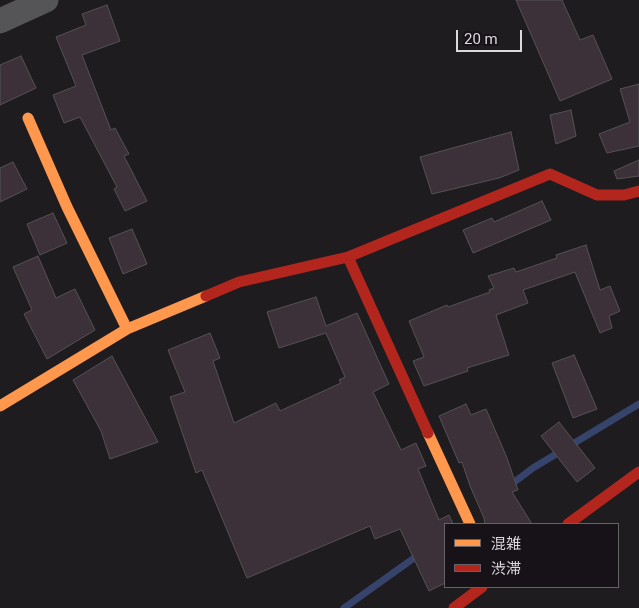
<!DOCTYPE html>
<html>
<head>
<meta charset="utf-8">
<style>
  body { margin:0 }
  #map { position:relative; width:639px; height:608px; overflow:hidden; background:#1f1c20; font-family:Roboto,"Noto Sans JP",sans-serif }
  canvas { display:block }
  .legend { position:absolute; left:444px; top:523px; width:175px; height:65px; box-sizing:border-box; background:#171218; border:1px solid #666167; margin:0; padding:6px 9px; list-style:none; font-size:15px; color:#dcd8dd }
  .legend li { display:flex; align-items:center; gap:10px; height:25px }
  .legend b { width:25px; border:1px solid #666167 }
  .scale { position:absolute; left:456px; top:30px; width:66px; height:22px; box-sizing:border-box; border:2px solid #dcd8dd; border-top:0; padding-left:6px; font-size:15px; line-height:18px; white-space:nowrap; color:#dcd8dd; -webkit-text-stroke:4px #171218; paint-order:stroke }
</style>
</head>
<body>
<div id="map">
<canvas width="639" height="608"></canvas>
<ul class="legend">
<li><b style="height:6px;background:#ff974d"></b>混雑</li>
<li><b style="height:6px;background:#b3261e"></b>渋滞</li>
</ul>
<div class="scale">20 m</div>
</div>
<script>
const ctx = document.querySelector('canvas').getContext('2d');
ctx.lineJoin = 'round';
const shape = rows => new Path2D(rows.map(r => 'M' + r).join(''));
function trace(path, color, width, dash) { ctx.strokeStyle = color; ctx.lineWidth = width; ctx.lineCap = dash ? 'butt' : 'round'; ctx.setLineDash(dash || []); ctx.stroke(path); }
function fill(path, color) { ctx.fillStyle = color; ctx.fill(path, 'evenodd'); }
const stream = shape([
  [509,486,533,468,639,404],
  [344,608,421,553]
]);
const building = shape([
  [516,0,562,0,580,40,593,35,612,79,560,101,516,0],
  [107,5,120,41,82,55,111,130,115,128,129,154,124,156,147,201,125,211,114,189,117,187,80,117,64,123,53,95,76,86,56,37,86,25,82,14,107,5],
  [21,56,36,88,0,105,0,65,21,56],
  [639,84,639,146,607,153,599,134,630,122,620,89,639,84],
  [571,110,576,136,556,144,550,115,571,110],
  [511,132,519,170,499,178,432,194,420,157,511,132],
  [639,160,639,176,617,179,614,171,639,160],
  [13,162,27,189,0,202,0,168,13,162],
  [542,201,551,220,473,253,463,230,492,218,494,222,542,201],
  [53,213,67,243,40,255,27,224,53,213],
  [132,229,147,264,123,274,109,238,132,229],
  [586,245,600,290,610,286,620,311,609,316,612,328,600,333,575,272,523,290,528,303,496,315,509,355,467,368,468,371,424,386,413,361,424,357,409,321,447,305,448,307,490,292,489,290,494,288,488,276,514,268,516,272,557,258,556,255,586,245],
  [38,256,56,298,75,289,95,330,47,359,24,314,32,310,13,267,38,256],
  [316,297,326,326,357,313,389,384,373,392,401,450,416,443,426,466,418,469,439,520,449,515,453,524,445,524,445,583,429,591,400,529,375,539,370,526,247,578,202,470,196,473,170,397,185,392,168,350,210,333,220,358,213,361,234,423,276,403,280,411,341,383,339,380,345,377,326,333,279,348,267,312,316,297],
  [574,355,597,409,573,418,552,363,574,355],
  [112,356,158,442,110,459,101,431,73,380,112,356],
  [466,404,471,415,486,409,507,458,518,490,512,492,532,524,485,524,484,518,470,486,462,462,459,463,439,416,466,404],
  [559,422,595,468,577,482,541,436,559,422]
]);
const street = shape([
  [0,21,46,0]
]);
const slow = shape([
  [28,118,67,207,127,329],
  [0,406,127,329,206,296],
  [428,433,470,524]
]);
const jam = shape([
  [348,257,428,433],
  [206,296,239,282,348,257,550,174,597,195,624,195,639,191],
  [568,524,639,472],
  [454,608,482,587]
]);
trace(stream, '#36446c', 7);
fill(building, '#3c3138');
trace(building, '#555255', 1);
trace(street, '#555456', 25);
trace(slow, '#ff974d', 11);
trace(jam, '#b3261e', 11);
</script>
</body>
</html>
